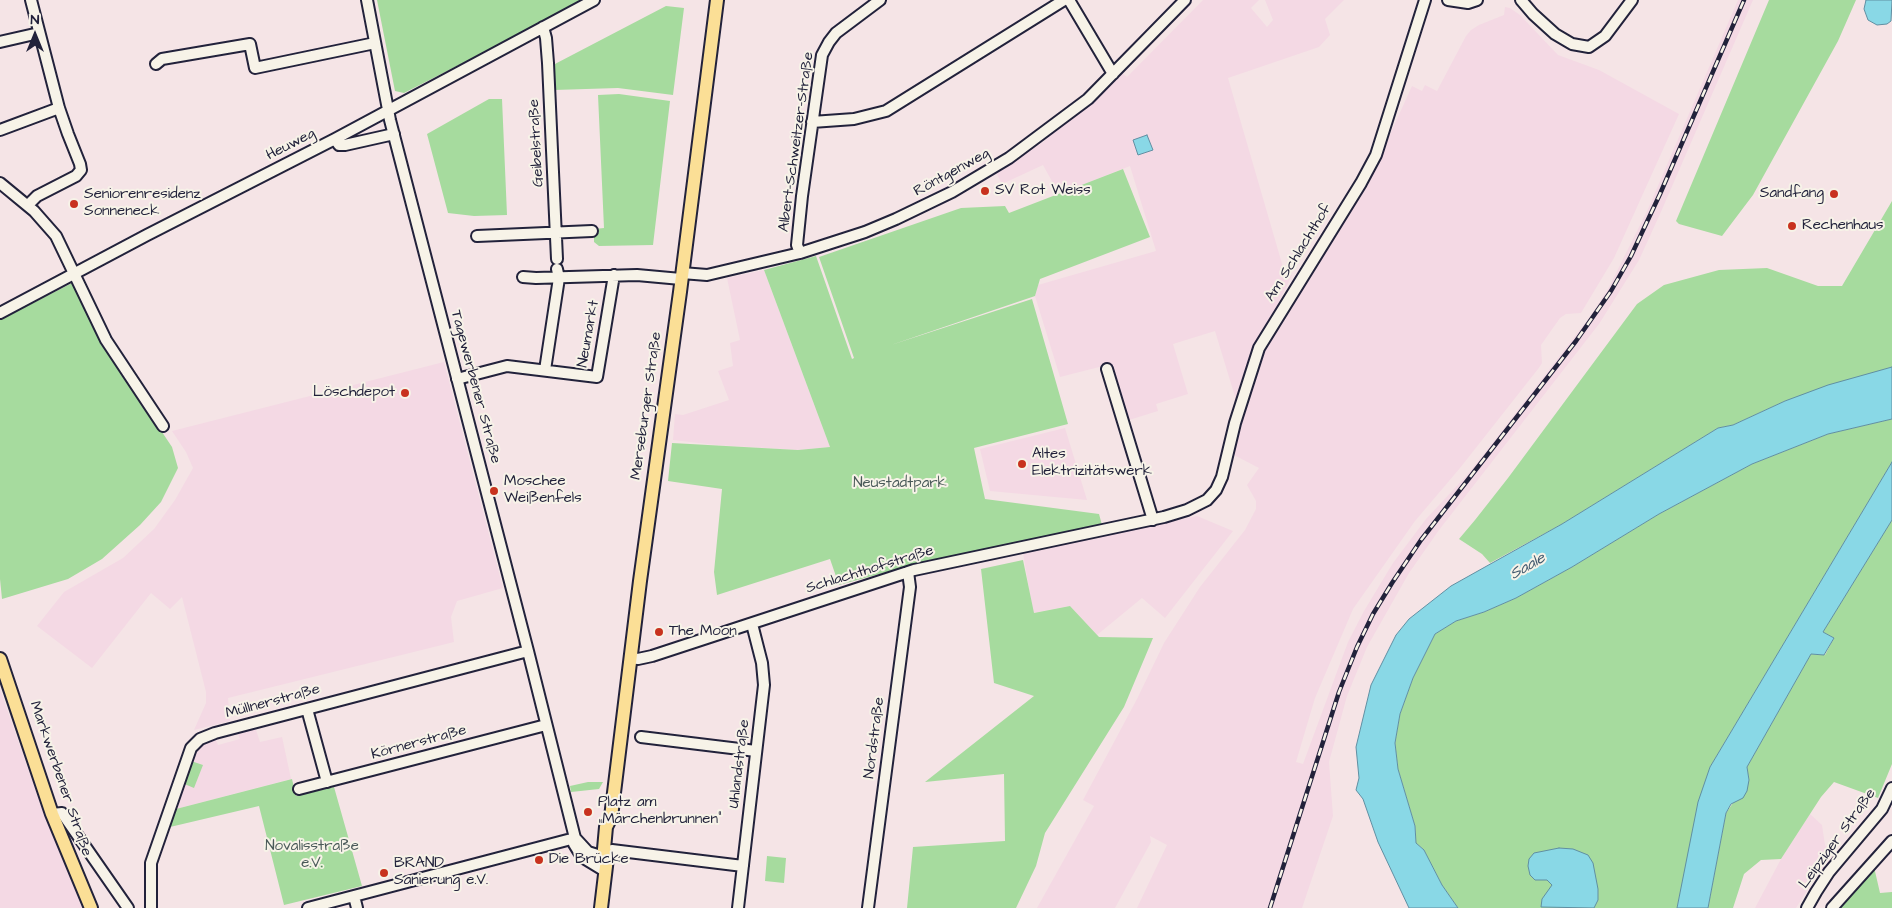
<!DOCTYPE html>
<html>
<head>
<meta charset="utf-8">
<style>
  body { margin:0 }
  #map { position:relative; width:1892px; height:908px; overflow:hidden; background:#f5e4e6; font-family:"Architects Daughter",sans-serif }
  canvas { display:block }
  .north { position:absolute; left:10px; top:10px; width:50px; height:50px; -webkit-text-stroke:4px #f7f3e8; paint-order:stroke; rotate:0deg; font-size:14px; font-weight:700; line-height:20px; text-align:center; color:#22223b }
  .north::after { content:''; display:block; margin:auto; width:18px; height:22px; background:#22223b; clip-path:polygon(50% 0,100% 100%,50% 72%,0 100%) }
</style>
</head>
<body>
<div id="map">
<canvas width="1892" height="908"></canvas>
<div class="north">N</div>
</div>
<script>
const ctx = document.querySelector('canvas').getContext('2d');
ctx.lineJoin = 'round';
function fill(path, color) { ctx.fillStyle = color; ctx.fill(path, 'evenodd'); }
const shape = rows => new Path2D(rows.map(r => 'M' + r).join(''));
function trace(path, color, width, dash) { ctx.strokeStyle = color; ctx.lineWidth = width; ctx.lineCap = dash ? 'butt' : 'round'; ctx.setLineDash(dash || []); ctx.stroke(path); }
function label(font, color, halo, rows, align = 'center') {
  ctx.font = font + ' "Architects Daughter",sans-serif'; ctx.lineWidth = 4; ctx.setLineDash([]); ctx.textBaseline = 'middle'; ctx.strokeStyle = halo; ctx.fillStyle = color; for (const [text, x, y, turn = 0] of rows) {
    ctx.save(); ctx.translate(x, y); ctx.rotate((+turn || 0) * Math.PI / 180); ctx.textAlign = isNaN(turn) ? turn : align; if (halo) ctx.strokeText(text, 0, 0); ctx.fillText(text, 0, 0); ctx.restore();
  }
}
const built = shape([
  [1203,0,1259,0,1251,8,1267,27,1273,20,1265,0,1344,0,1325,19,1330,35,1319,47,1228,78,1285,274,1292,275,1265,331,1251,354,1236,400,1215,331,1173,344,1188,394,1156,404,1158,411,1129,420,1111,364,1060,377,1035,296,1038,285,1156,251,1130,166,1059,194,1043,165,1002,184,996,172,1043,142,1122,73,1127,77],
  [1738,0,1753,0,1660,214,1639,260,1599,324,1439,530,1409,573,1367,647,1347,696,1329,762,1333,816,1302,908,1137,908,1167,845,1150,836,1151,842,1115,908,1037,908,1094,806,1083,800,1137,699,1164,643,1200,587,1245,530,1256,509,1256,501,1247,485,1259,468,1232,454,1266,345,1372,174,1412,86,1422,91,1425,85,1437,91,1466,36,1471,30,1479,25,1504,15,1505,7,1510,8,1520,15,1558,55,1599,70,1679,114,1614,258,1581,313,1566,314,1560,318,1541,345,1542,363,1538,369,1460,468,1415,521,1353,609,1315,698,1296,762,1303,764,1348,642,1364,611,1393,563,1426,519,1467,475,1494,441,1589,318,1608,289,1648,209],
  [764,270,830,447,798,450,716,445,673,440,675,414,683,415,729,400,718,371,733,366,730,343,740,340,727,278],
  [444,362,503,588,457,601,451,617,454,642,228,698,230,721,194,730,206,703,206,692,182,597,170,609,151,593,92,668,37,626,64,592,123,558,154,529,175,500,193,468,186,452,172,431],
  [1065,428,1087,500,990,491,980,449],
  [1197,516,1233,531,1165,618,1142,598,1097,635,1070,606,1033,613,1023,553],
  [0,689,40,803,82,908,0,908],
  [253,729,256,730,260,742,282,737,291,779,176,809,191,761,198,747,205,741,215,738,218,745,240,739,238,734],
  [1810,814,1822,825,1825,845,1834,856,1813,881,1796,908,1755,908,1781,859]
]);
const green = shape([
  [377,0,586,0,404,93,395,91],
  [1769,0,1856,0,1838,41,1753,195,1722,236,1679,224,1676,221],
  [666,6,684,8,673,95,618,88,554,90,553,65],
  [619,94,670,101,653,245,599,246,594,242,594,229,604,228,598,95],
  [489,99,502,99,507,215,474,216,448,213,427,134],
  [1123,169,1150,237,1040,279,1035,296,891,345,1032,299,1068,424,974,448,985,499,1099,514,1102,525,909,566,839,585,830,559,717,595,714,572,722,489,668,481,672,443,798,450,830,447,764,270,816,256,852,359,854,358,819,257,961,208,1005,206,1009,213],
  [1892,201,1892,367,1785,401,1733,425,1718,428,1562,524,1490,563,1482,554,1459,539,1475,520,1508,478,1637,304,1664,285,1719,270,1767,268,1818,286,1842,286],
  [74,282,94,330,172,447,178,468,161,502,140,525,102,559,68,579,2,599,0,579,0,320],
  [1892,419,1892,462,1710,767,1677,908,1458,908,1442,885,1424,850,1416,843,1415,826,1398,769,1395,743,1400,714,1413,678,1435,634,1456,621,1484,612,1516,598,1572,567,1659,514,1752,464,1828,434],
  [1892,520,1892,764,1878,798,1834,782,1821,797,1781,859,1761,860,1744,874,1733,908,1708,908,1726,813,1749,780,1747,767,1811,654,1825,655,1834,638,1823,632],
  [1023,560,1034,613,1070,606,1099,637,1153,638,1124,707,1045,833,1036,866,1016,908,907,908,913,847,1005,841,1004,774,925,782,1034,696,994,683,981,569],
  [191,761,203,765,194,788,182,783],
  [292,779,296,796,334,787,362,886,284,905,259,806,170,827,176,809],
  [588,782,603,782,599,789,571,792,570,786],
  [767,856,786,858,784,883,765,881],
  [1874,867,1880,893,1892,892,1892,908,1836,908]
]);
const water = shape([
  [1866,0,1892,0,1891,21,1887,24,1877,25,1868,20,1864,9,1866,0],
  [1147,135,1153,150,1138,155,1133,140,1147,135],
  [1892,367,1892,419,1828,434,1752,464,1659,514,1572,567,1516,598,1484,612,1456,621,1435,634,1413,678,1400,714,1395,743,1398,769,1415,826,1416,843,1424,850,1442,885,1458,908,1409,908,1378,842,1363,799,1356,790,1359,778,1356,747,1371,685,1396,635,1409,619,1451,586,1562,524,1718,428,1733,425,1785,401,1828,385,1892,367],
  [1892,462,1892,520,1823,632,1834,638,1824,655,1811,654,1747,767,1749,780,1747,791,1743,798,1731,804,1726,813,1708,908,1677,908,1698,802,1710,767,1892,462],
  [1559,848,1573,849,1588,855,1593,863,1598,889,1598,900,1594,908,1541,907,1542,899,1552,885,1547,880,1535,880,1530,875,1528,866,1529,859,1534,853,1559,848]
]);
const minor = shape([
  [367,0,390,120,528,651,575,838,574,844,582,857,605,871],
  [1069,0,1113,74],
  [1448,0,1468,3,1477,0],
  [1521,0,1533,14,1555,34,1572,44,1589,47,1605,36,1632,0],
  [543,27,546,38,548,63,557,259],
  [0,42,39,33],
  [156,64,162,59,250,44,255,68,375,43],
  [812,122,854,119,886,111,1064,0],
  [0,130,59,108],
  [335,139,339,145,345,145,394,134],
  [0,183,34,211,56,236,106,340,163,426],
  [28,205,37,196,76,176,81,170,80,164,68,134,59,108,31,0],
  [477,236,592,231],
  [800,253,797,245,802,196,822,55,829,42,836,33,880,0],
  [682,273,707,275,800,253,865,232,896,219,952,192,1009,158,1088,99,1185,0],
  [523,277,536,278,637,275,681,279],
  [0,313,147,235,335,139,594,0],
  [1107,369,1153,520],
  [545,370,559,278,557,269],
  [457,379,507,366,597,377,614,275],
  [630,658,638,659,652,656,914,570,1164,517,1187,510,1207,500,1216,490,1222,477,1235,423,1259,348,1361,183,1376,155,1425,0],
  [307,709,327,782],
  [641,737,756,751],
  [299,789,546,725],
  [52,814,62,813,128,908],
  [576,839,588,852,607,858],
  [612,850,743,866],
  [354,896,357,908],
  [151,908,151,863,191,748,200,739,215,733,528,651],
  [308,908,575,838],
  [738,908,764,685,762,663,752,624],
  [868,908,910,587,908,572],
  [1807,908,1816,892,1829,872,1882,809,1892,788],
  [1832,908,1892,841]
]);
const major = shape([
  [0,659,52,814,91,908],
  [601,908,607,858,604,849,606,827,611,817,640,581,680,292,717,0]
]);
const rail = shape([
  [1270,908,1339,692,1357,647,1373,614,1392,583,1421,540,1576,341,1611,291,1631,256,1660,194,1744,0]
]);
const markers = [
  [985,191,5,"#c8321e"],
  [1834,194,5,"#c8321e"],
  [74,204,5,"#c8321e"],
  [1792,226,5,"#c8321e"],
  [405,393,5,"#c8321e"],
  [1022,464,5,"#c8321e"],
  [494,491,5,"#c8321e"],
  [659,632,5,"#c8321e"],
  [588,812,5,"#c8321e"],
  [539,860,5,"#c8321e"],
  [384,873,5,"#c8321e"]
];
const streetNames = [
  ["Albert-Schweitzer-Straße",797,142,-82],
  ["Geibelstraße",537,143,-93],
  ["Heuweg",291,145,-27],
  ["Röntgenweg",952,173,-29],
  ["Am Schlachthof",1299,253,-58],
  ["Neumarkt",589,334,-80],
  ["Tagewerbener Straße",475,387,75],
  ["Merseburger Straße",647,406,-82],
  ["Schlachthofstraße",870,570,-17],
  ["Müllnerstraße",273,702,-15],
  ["Nordstraße",875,738,-83],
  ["Körnerstraße",419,743,-15],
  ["Uhlandstraße",740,764,-83],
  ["Markwerbener Straße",60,779,71],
  ["Leipziger Straße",1838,839,-54]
];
const poiNames = [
  ["SV Rot Weiss",995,191],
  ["Sandfang",1824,194,"right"],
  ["Seniorenresidenz",84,195],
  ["Sonneneck",84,212],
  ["Rechenhaus",1802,226],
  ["Löschdepot",395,393,"right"],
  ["Altes",1032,455],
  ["Elektrizitätswerk",1032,472],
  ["Moschee",504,482],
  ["Weißenfels",504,499],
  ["The Moon",669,632],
  ["Platz am",598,803],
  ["„Märchenbrunnen“",598,820],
  ["Die Brücke",549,860],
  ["BRAND",394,864],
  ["Sanierung e.V.",394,881]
];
const parkNames = [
  ["Neustadtpark",900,484],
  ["Novalisstraße",312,847],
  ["e.V.",312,864]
];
const waterNames = [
  ["Saale",1528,567,-30]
];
fill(built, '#f4d9e4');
fill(green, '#a6db9e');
fill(water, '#89d8e6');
trace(water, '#608fa2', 1);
trace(minor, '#22223b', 14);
trace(major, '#22223b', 16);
trace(minor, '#f7f3e8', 10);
trace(major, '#fbdf96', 12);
trace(rail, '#22223b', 4.5);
trace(rail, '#f7f3e8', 2.5, [8]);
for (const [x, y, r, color] of markers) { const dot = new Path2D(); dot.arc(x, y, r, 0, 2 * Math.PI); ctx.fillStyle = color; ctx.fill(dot); trace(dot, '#f7f3e8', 2); }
label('15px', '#22223b', '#f7f3e8', streetNames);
label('15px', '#22223b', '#f7f3e8', poiNames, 'left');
label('15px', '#4a5a59', '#f7f3e8', parkNames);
label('italic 16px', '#41596e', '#f7f3e8', waterNames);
</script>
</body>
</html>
